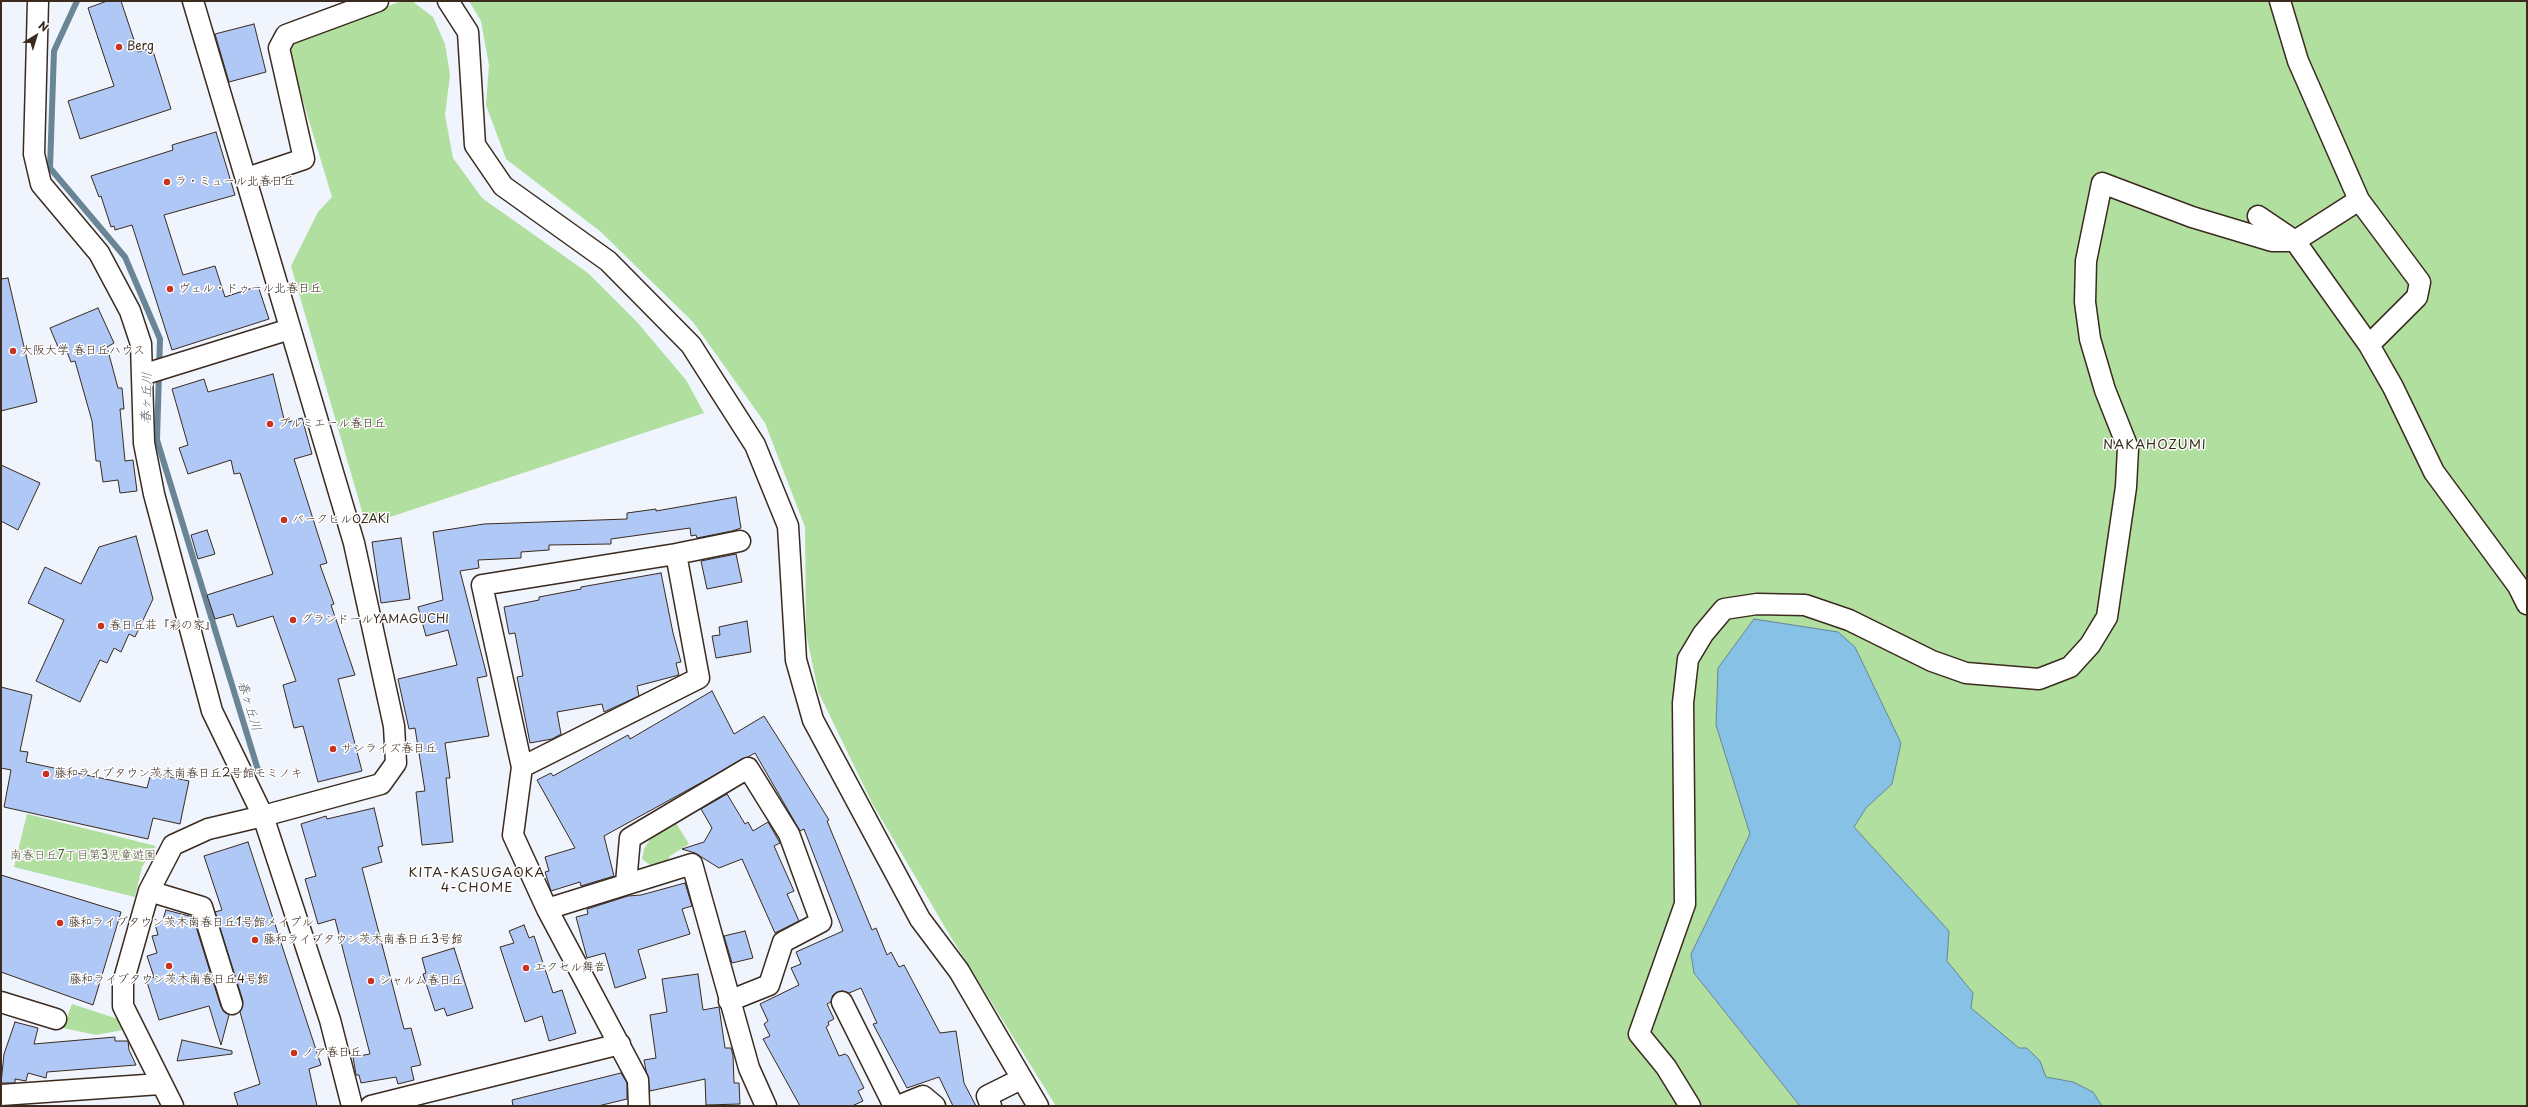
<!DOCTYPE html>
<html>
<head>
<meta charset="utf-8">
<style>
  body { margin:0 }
  #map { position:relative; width:2528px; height:1107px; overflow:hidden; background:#eff4fd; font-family:"Playpen Sans",sans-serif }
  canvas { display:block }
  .frame { position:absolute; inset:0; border:2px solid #3b2a1e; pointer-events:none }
  .north { position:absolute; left:16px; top:16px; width:40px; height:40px; -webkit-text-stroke:3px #fff; paint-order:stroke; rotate:38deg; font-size:11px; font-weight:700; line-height:16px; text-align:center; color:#3b2a1e }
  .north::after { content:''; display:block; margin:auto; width:14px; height:18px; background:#3b2a1e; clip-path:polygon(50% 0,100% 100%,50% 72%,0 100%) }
</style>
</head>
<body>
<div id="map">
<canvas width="2528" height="1107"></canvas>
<div class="frame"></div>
<div class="north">N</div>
</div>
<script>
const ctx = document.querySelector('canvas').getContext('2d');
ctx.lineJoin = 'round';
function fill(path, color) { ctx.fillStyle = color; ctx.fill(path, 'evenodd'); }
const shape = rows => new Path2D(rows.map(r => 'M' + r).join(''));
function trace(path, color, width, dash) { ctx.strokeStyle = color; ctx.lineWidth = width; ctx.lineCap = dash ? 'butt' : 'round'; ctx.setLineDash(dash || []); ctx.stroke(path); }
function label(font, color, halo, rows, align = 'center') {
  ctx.font = font + ' "Playpen Sans","Klee One",sans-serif'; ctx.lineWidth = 3; ctx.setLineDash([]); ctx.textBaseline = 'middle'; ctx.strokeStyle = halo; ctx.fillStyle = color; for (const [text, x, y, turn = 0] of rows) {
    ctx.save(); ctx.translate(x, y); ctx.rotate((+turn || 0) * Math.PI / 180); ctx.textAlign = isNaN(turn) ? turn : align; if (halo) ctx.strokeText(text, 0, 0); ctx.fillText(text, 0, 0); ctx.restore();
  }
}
const green = shape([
  [402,1,412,1,433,17,445,44,450,75,445,115,453,158,482,198,588,273,637,322,686,380,704,413,366,525,291,266,318,212,332,197,287,48,292,41],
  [469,1,2527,1,2527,1106,1056,1106,949,934,872,803,818,691,806,633,805,527,765,423,693,322,601,232,506,159,486,105,489,65,481,21],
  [27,814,156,846,142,867,135,897,14,867],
  [676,823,689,844,670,856,666,863,654,868,642,859,644,849,651,838],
  [72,1004,118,1019,123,1030,96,1035,63,1028]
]);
const water = shape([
  [1754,619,1838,632,1855,647,1901,743,1892,784,1866,808,1854,827,1949,931,1947,961,1973,993,1971,1008,2019,1048,2027,1048,2040,1061,2046,1077,2073,1082,2093,1092,2102,1106,1800,1106,1694,973,1691,954,1750,834,1716,725,1718,668,1754,619]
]);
const stream = shape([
  [77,1,54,51,50,168,125,257,160,339,157,440,258,770]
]);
const building = shape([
  [107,1,121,1,138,52,152,48,171,109,80,139,68,101,114,86,88,8,107,1],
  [254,24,266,72,229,82,215,34,254,24],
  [216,132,235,195,164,215,183,275,215,266,225,297,258,286,269,319,172,350,132,225,115,230,114,226,111,227,101,196,99,197,91,176,173,150,172,145,216,132],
  [8,278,37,402,1,411,1,279,8,278],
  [98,308,114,343,107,347,118,388,122,388,124,409,120,409,125,461,133,460,137,491,120,493,118,480,103,482,100,461,96,461,92,421,75,361,71,362,65,347,58,347,50,328,98,308],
  [273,374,285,423,302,418,312,454,294,459,327,563,320,565,334,604,331,605,355,675,338,679,362,771,318,782,303,726,294,728,283,685,296,681,273,616,237,627,233,614,215,619,207,595,273,574,240,473,234,474,231,460,188,474,179,448,188,445,172,389,204,379,208,392,273,374],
  [1,465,40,483,18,530,1,521,1,465],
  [736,497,741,528,732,531,697,538,696,535,691,536,690,528,611,539,611,544,549,545,549,550,521,552,521,558,478,560,479,568,460,571,487,676,477,678,489,736,445,743,450,778,446,778,453,842,422,845,416,792,425,791,415,728,409,729,398,679,457,665,448,630,426,636,418,607,443,600,433,532,484,524,627,519,627,513,656,509,656,511,736,497],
  [207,530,215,554,198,559,191,535,207,530],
  [136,536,153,599,135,637,129,634,121,652,114,648,107,663,100,660,80,702,36,681,64,620,28,603,45,567,81,584,99,547,136,536],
  [401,538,410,599,381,603,372,542,401,538],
  [736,554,742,582,707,589,701,561,736,554],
  [661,573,673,633,681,662,676,663,679,675,637,686,639,696,604,712,602,704,557,712,561,734,552,739,530,743,517,677,523,676,515,633,509,634,504,607,539,600,539,597,581,589,581,587,661,573],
  [747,621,751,652,716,658,712,636,720,635,719,627,747,621],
  [1,687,32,695,20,751,28,752,26,762,147,788,151,773,189,781,180,824,153,818,148,839,4,807,11,770,1,768,1,687],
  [712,691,734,734,764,716,785,749,829,820,827,821,872,930,876,928,887,955,891,952,899,967,904,965,940,1033,956,1031,964,1083,976,1106,953,1106,939,1077,907,1088,873,1024,877,1023,861,988,849,993,843,991,837,992,833,995,831,1002,827,1004,834,1019,828,1022,829,1025,826,1027,839,1056,845,1054,848,1056,864,1088,858,1091,863,1101,852,1106,800,1106,763,1039,770,1036,764,1024,768,1021,760,1004,799,985,791,968,801,964,796,952,843,931,804,829,800,831,755,753,604,836,614,876,581,886,580,882,551,891,545,872,549,871,545,857,575,848,537,780,551,773,553,776,628,735,630,739,712,691],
  [727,794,745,824,748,822,753,831,768,822,780,843,774,846,794,891,787,894,799,921,775,933,742,859,719,868,695,853,682,849,704,842,712,828,701,809,727,794],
  [374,808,383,846,378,847,382,862,362,868,404,1029,411,1028,421,1065,411,1067,414,1080,398,1084,396,1077,361,1083,359,1075,356,1075,353,1057,370,1054,335,919,318,924,305,879,316,876,301,824,326,816,327,819,374,808],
  [248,842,321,1065,309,1069,317,1106,238,1106,234,1093,260,1084,240,1012,243,1001,215,912,222,910,204,856,248,842],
  [1,875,121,912,93,1005,1,972,1,875],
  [685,883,692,906,682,909,690,934,638,950,646,978,615,988,605,953,587,958,576,917,588,914,587,909,628,896,641,895,685,883],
  [166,910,193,917,221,1007,229,1015,221,1045,209,1006,159,1020,146,979,154,977,147,956,157,953,152,936,158,935,155,924,162,922,166,910],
  [524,925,529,938,534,936,553,993,562,990,576,1033,549,1041,542,1016,525,1022,500,947,514,943,509,931,524,925],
  [745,931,753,958,732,963,724,936,745,931],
  [454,948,473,1008,447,1016,444,1008,435,1011,423,974,426,973,422,958,454,948],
  [698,974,703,1010,719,1007,725,1048,731,1048,733,1055,734,1083,739,1083,740,1104,706,1105,705,1079,650,1091,644,1060,656,1058,650,1015,667,1012,662,979,698,974],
  [15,1022,38,1028,34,1044,115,1037,115,1041,128,1041,129,1050,136,1065,47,1072,46,1078,28,1073,26,1081,15,1079,15,1083,1,1083,4,1054,15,1022],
  [182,1040,232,1051,232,1054,177,1061,182,1040],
  [621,1073,627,1083,627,1099,598,1106,513,1106,512,1100,621,1073]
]);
const minor = shape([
  [38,1,34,154,41,184,99,253,130,311,141,344,144,443,154,494,212,711,263,816,330,1020,352,1106],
  [448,1,468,32,475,145,503,186,608,261,691,345,755,445,788,526,796,660,813,720,920,919,959,971,1038,1106],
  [2280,1,2298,61,2359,200,2420,282,2417,297,2369,345],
  [247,178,304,159,279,48,286,35,378,1],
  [2258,216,2295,241,2369,345,2393,387,2434,472,2518,586,2527,604],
  [142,375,290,329],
  [522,767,482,585,676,554,740,541],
  [626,883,630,838,748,768,789,834,821,922,783,942,769,985,729,1001],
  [149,891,202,907,232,1004],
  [547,909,692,864,749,1068,766,1106],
  [1,1002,56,1019],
  [842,1002,894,1106],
  [1,1095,160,1084],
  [173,1106,123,1006,123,983,149,891,173,845,208,829,263,816,381,784,396,763,394,726,354,543,193,1],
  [371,1106,620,1044],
  [639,1106,638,1080,547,909,513,835,522,767,699,678,676,554],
  [898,1106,923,1096,935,1106],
  [991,1106,987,1096,1021,1079],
  [1690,1106,1666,1067,1639,1034,1685,904,1683,703,1688,659,1703,634,1724,609,1757,604,1805,605,1849,620,1932,661,1966,673,2039,679,2070,667,2090,645,2107,617,2126,487,2128,448,2105,390,2090,339,2085,302,2086,261,2102,183,2192,217,2272,241,2295,241,2359,200]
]);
const markers = [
  [119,47,4,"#c8321e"],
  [167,182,4,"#c8321e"],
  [170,289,4,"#c8321e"],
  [13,351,4,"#c8321e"],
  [270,424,4,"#c8321e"],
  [284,520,4,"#c8321e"],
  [293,620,4,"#c8321e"],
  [101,626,4,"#c8321e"],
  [333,749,4,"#c8321e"],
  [46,774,4,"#c8321e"],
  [60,923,4,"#c8321e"],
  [255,940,4,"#c8321e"],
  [169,966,4,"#c8321e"],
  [526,968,4,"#c8321e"],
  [371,981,4,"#c8321e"],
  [294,1053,4,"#c8321e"]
];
const poiNames = [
  ["Berg",127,47],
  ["ラ・ミュール北春日丘",175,182],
  ["ヴェル・ドゥール北春日丘",178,289],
  ["大阪大学 春日丘ハウス",21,351],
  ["プルミエール春日丘",278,424],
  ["パークヒルOZAKI",292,520],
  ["グランドールYAMAGUCHI",301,620],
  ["春日丘荘『彩の家』",109,626],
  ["サンライズ春日丘",341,749],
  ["藤和ライブタウン茨木南春日丘2号館モミノキ",54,774],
  ["藤和ライブタウン茨木南春日丘1号館メイプル",68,923],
  ["藤和ライブタウン茨木南春日丘3号館",263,940],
  ["エクセル舞音",534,968],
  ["藤和ライブタウン茨木南春日丘4号館",169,980,"center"],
  ["シャルム春日丘",379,981],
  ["ノア春日丘",302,1053]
];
const parkNames = [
  ["南春日丘7丁目第3児童遊園",83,856]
];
const waterNames = [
  ["春ヶ丘川",147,398,-88],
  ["春ヶ丘川",249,706,73]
];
const neighbourhoodNames = [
  ["NAKAHOZUMI",2155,445],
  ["KITA-KASUGAOKA",477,873],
  ["4-CHOME",477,888]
];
fill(green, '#b0df9f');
fill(water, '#87c2e6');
trace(water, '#698596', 1);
trace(stream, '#698596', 6);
fill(building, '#afc8f6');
trace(building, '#3b2a1e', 1);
trace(minor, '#3b2a1e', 23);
trace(minor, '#fff', 20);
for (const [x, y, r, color] of markers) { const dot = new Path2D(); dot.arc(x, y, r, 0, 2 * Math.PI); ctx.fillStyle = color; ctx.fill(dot); trace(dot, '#fff', 1.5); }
label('12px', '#3b2a1e', '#fff', poiNames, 'left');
label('12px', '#58573e', '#fff', parkNames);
label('italic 13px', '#565f64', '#fff', waterNames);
ctx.letterSpacing = '1px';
label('13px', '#3b2a1e', '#fff', neighbourhoodNames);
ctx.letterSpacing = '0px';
</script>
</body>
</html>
